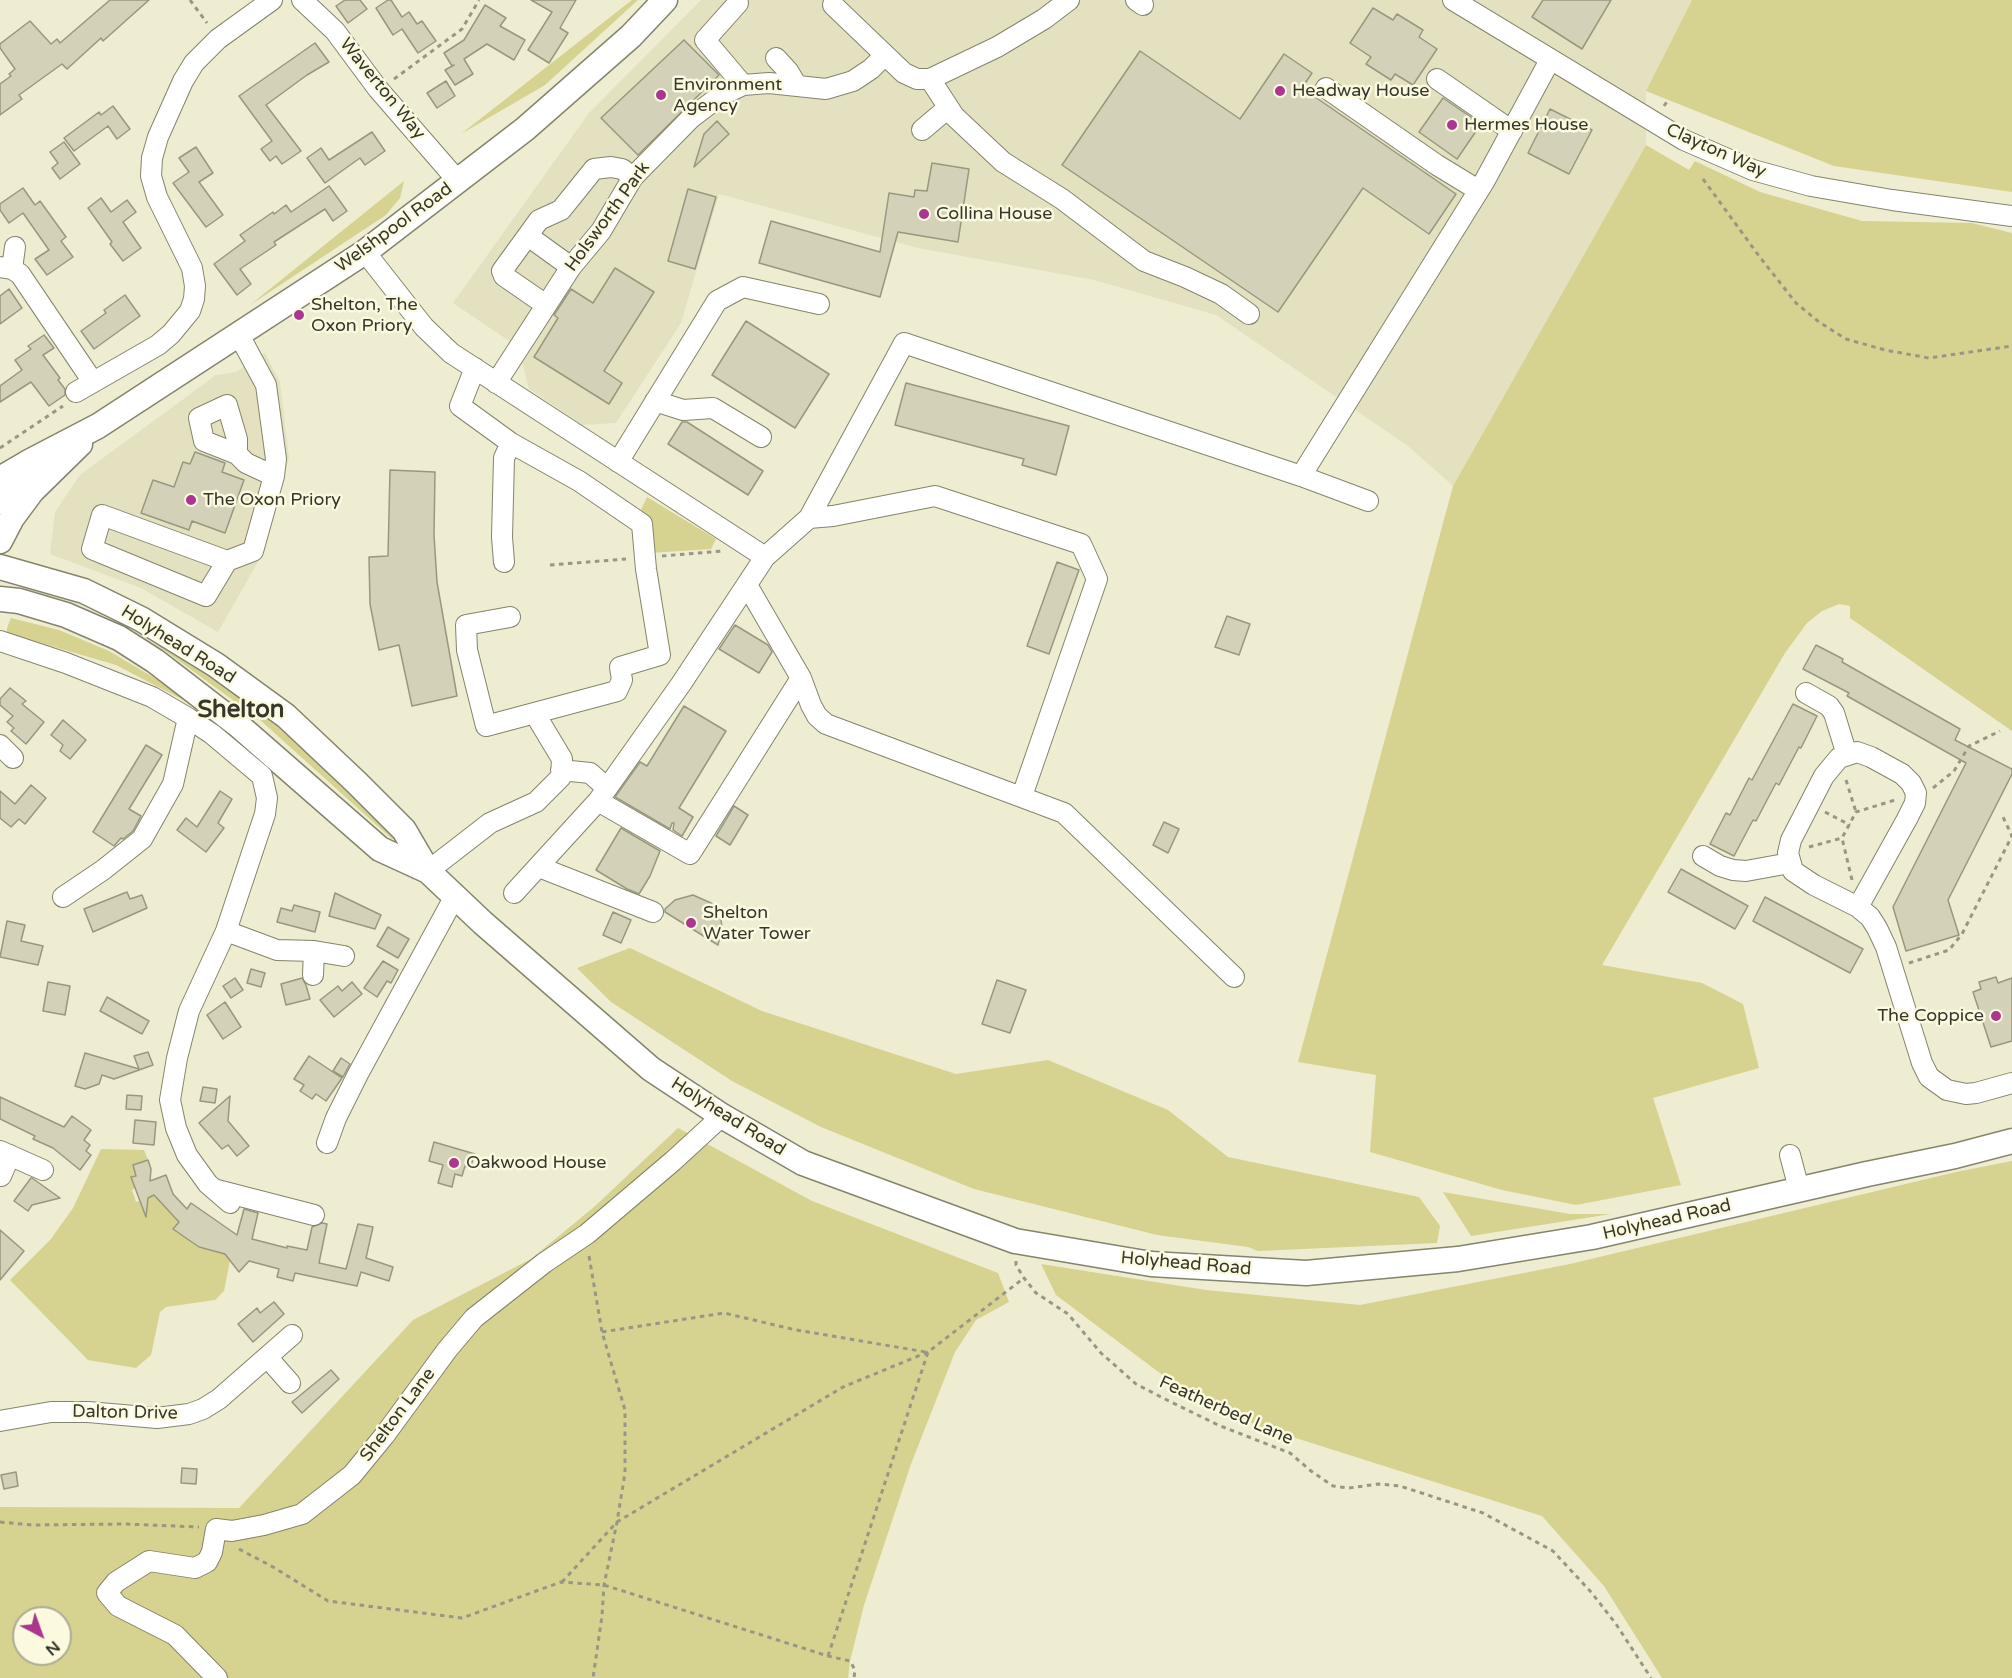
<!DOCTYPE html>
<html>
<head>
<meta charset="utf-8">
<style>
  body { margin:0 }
  #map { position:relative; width:2012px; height:1678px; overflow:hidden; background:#eeedd2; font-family:"Varela Round",sans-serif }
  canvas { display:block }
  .north { position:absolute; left:12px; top:1606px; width:60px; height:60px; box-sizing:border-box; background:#fbfadf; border:2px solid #acac97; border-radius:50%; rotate:139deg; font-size:16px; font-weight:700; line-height:24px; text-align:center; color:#36362c }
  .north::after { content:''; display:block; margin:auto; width:21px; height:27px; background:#aa368f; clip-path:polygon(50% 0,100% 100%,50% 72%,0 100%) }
</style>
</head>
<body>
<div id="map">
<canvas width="2012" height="1678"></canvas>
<div class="north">N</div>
</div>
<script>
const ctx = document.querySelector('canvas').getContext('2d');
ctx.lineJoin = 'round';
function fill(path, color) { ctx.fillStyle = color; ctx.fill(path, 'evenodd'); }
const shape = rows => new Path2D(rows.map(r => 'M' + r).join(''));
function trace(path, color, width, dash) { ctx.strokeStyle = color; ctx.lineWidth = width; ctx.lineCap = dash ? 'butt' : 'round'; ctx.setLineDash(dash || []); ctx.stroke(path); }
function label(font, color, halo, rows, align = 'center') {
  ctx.font = font + ' "Varela Round",sans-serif'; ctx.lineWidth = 5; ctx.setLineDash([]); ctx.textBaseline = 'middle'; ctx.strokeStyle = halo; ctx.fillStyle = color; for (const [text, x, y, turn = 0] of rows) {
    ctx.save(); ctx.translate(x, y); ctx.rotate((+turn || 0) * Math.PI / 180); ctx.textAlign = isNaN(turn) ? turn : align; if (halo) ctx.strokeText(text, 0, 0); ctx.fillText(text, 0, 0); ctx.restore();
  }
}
const built = shape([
  [701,0,1692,0,1646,91,1646,145,1453,486,1408,446,1216,315,1094,280,918,248,719,194,681,323,616,423,583,425,529,389,518,347,453,303,589,113],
  [265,353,280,382,289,458,262,555,218,632,141,588,50,554,55,512,80,475,216,375,236,372]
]);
const green = shape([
  [632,0,638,0,545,85,461,134],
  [1692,0,2012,0,2012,192,1834,166,1646,91],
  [1646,145,1689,170,1695,161,1760,192,1862,221,1972,223,2012,233,2012,731,1850,618,1850,606,1839,604,1822,611,1807,623,1785,653,1602,965,1702,983,1743,1004,1759,1068,1653,1098,1681,1185,1576,1205,1502,1190,1370,1152,1376,1075,1298,1062,1453,486],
  [404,181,400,198,386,215,250,305],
  [647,497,716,539,711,549,650,553,640,512],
  [11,618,59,630,109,651,195,702,276,774,191,704,116,665,7,633,7,628],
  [135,629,254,702,347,783,397,839,392,839,259,719],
  [630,948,762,1011,956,1074,1048,1060,1168,1110,1228,1157,1419,1197,1440,1226,1437,1243,1258,1251,1248,1247,1157,1235,974,1189,821,1127,732,1081,611,1002,577,968],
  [678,1128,812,1201,998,1273,1009,1302,976,1320,955,1352,911,1464,864,1605,850,1661,848,1678,0,1678,0,1507,239,1508,413,1320,531,1259,594,1207],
  [24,1618,60,1618,60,1654,24,1654],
  [101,1149,144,1150,148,1160,133,1165,136,1176,131,1178,135,1188,132,1190,136,1202,171,1189,180,1220,173,1229,183,1236,186,1232,190,1241,201,1249,210,1236,213,1238,210,1250,231,1255,224,1291,215,1300,166,1307,160,1312,151,1355,136,1368,88,1360,10,1280,51,1239,73,1208],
  [2012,1161,2012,1678,1662,1678,1604,1586,1542,1516,1261,1427,1193,1398,1056,1295,1041,1264,1206,1290,1360,1305,1570,1264,1956,1172],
  [1443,1192,1570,1214,1611,1214,1471,1236]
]);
const building = shape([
  [110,0,149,0,103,41,101,38,67,69,62,64,19,95,22,99,0,115,0,84,11,76,9,74,15,69,0,48,0,44,30,21,51,44,57,39,60,43,110,0],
  [345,0,360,0,367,9,348,23,336,6,345,0],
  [388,0,391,0,402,17,409,12,417,24,422,21,436,41,418,53,402,29,393,35,376,8,388,0],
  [531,0,576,0,560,28,568,33,549,63,528,50,552,12,531,0],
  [1543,0,1611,0,1582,49,1532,17,1543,0],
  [485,5,506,18,500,26,525,40,514,60,487,44,464,59,473,74,455,85,445,70,454,65,452,66,444,53,464,40,485,5],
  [1373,8,1393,20,1397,14,1423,30,1419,37,1437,49,1413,85,1395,74,1391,80,1366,64,1371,57,1350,43,1373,8],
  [684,40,719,75,638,155,601,118,684,40],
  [315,43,329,62,307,75,266,105,301,151,282,164,276,156,270,161,261,149,272,141,239,96,315,43],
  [1140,51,1240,119,1284,54,1312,73,1302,88,1456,194,1429,234,1363,188,1278,312,1062,165,1140,51],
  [446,81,455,96,437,108,427,93,446,81],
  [1443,98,1481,124,1457,159,1419,132,1443,98],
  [113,106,130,129,117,139,108,126,74,151,64,138,99,112,101,115,113,106],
  [1550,109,1592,130,1569,174,1528,153,1550,109],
  [717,121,729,134,694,167,704,134,717,121],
  [372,132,385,151,365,165,360,158,325,183,307,158,321,148,329,160,372,132],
  [64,142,80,164,60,179,52,168,58,163,50,152,64,142],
  [196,147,213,173,199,182,223,215,206,227,173,183,189,172,179,158,196,147],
  [932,163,969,169,958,242,898,232,880,297,759,263,771,221,880,252,889,193,914,197,915,190,927,191,932,163],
  [329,186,347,211,333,221,325,209,274,242,276,245,240,269,251,284,237,295,214,264,245,241,240,235,273,212,274,214,286,205,291,212,329,186],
  [23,188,35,205,40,201,66,237,61,241,73,257,47,275,35,259,49,250,23,213,9,223,0,210,0,204,23,188],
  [688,189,716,197,695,269,668,261,688,189],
  [101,198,111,212,127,200,136,212,123,222,141,248,123,261,110,244,112,242,88,208,101,198],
  [615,268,654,292,604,371,622,383,609,404,534,357,558,318,554,315,571,289,593,303,615,268],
  [9,289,22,308,0,324,0,296,9,289],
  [125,295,140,316,94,349,81,331,106,313,104,310,125,295],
  [746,321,829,374,795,428,712,375,746,321],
  [44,335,54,348,43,355,60,378,58,380,65,389,65,395,49,406,31,382,0,402,0,386,22,370,15,360,31,349,28,346,44,335],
  [906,383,1069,426,1056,475,1022,465,1024,459,895,425,906,383],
  [682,422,687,422,763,471,748,495,668,444,682,422],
  [195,452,225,463,222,472,244,480,225,533,192,521,189,530,141,513,153,480,174,487,183,462,190,464,195,452],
  [390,470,435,472,434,535,437,582,457,696,412,706,399,645,379,650,370,604,369,557,388,556,390,470],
  [1057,562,1079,570,1049,654,1027,646,1057,562],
  [1227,616,1250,624,1239,655,1215,647,1227,616],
  [735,625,768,645,772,652,759,673,719,649,735,625],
  [1816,645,1843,659,1842,662,1960,729,1955,740,2012,769,2012,774,1948,900,1959,935,1906,951,1893,907,1966,763,1847,696,1849,693,1803,669,1816,645],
  [10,688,26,701,22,704,44,722,26,744,11,731,14,728,7,722,13,716,0,705,0,699,10,688],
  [1793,704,1817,716,1801,748,1799,747,1779,785,1776,783,1756,821,1753,820,1734,856,1710,844,1726,813,1730,815,1749,778,1752,780,1793,704],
  [684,706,726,731,679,808,693,817,682,836,673,830,674,823,672,823,670,829,615,797,640,762,647,766,684,706],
  [63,720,86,740,70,759,60,751,63,745,51,735,63,720],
  [146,745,162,755,129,809,141,816,133,831,123,839,121,838,114,846,93,832,146,745],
  [31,785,46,798,25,824,19,819,11,827,0,818,0,791,15,804,31,785],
  [220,791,232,799,218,823,224,828,206,852,177,830,186,818,197,827,220,791],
  [734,806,748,815,730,845,716,836,734,806],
  [1164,822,1179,829,1168,853,1153,845,1164,822],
  [621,828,660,851,650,876,639,894,627,889,596,870,621,828],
  [1681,869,1748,906,1735,929,1668,892,1681,869],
  [127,892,130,899,142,895,147,908,93,932,84,909,127,892],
  [335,893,381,915,375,929,329,916,335,893],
  [693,895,711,903,717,910,721,919,722,928,718,945,665,912,665,909,675,900,693,895],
  [1765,897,1863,949,1850,973,1753,921,1765,897],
  [294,905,320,912,315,932,277,922,281,908,292,911,294,905],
  [613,912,631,920,621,943,603,935,613,912],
  [7,921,25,925,21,941,43,946,38,965,0,957,7,921],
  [388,927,409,939,398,958,377,946,388,927],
  [383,961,398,970,391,983,387,981,377,997,364,988,383,961],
  [251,969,265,973,261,987,247,983,251,969],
  [1996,977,1998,983,2012,978,2012,1041,1991,1047,1973,992,1981,989,1979,982,1996,977],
  [235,978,243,990,231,998,223,986,235,978],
  [302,978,306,985,310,999,286,1005,281,984,302,978],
  [997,980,1026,990,1010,1033,982,1024,997,980],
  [48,982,70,986,65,1015,43,1011,48,982],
  [352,982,362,994,334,1017,320,1000,338,986,342,991,352,982],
  [107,997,149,1021,142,1034,100,1011,107,997],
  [225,1002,241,1027,223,1039,207,1015,225,1002],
  [148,1052,153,1065,114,1079,102,1075,99,1084,85,1089,75,1086,85,1053,139,1069,134,1056,148,1052],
  [309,1056,342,1078,326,1101,316,1094,312,1099,300,1091,304,1085,294,1079,309,1056],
  [341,1058,350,1064,343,1077,333,1071,341,1058],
  [203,1087,217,1089,215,1103,200,1101,203,1087],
  [127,1095,142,1096,141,1110,126,1109,127,1095],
  [230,1096,228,1121,249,1146,237,1156,228,1145,222,1149,199,1123,230,1096],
  [0,1097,64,1127,72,1116,91,1130,84,1140,90,1145,86,1151,91,1155,80,1170,53,1148,33,1139,35,1136,0,1119,0,1097],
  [135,1120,156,1122,154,1145,133,1143,135,1120],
  [434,1142,475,1154,470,1168,465,1166,462,1176,455,1174,452,1187,438,1183,443,1165,429,1161,434,1142],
  [148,1160,151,1169,150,1181,166,1175,173,1194,187,1209,191,1203,237,1235,244,1209,258,1213,252,1239,287,1248,287,1246,307,1250,312,1227,322,1223,327,1224,319,1263,346,1269,358,1224,373,1227,366,1258,393,1267,389,1281,361,1272,357,1286,295,1273,293,1281,277,1277,279,1269,249,1261,239,1272,225,1254,199,1247,173,1229,179,1222,154,1195,148,1198,146,1217,131,1177,136,1176,133,1165,148,1160],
  [31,1178,32,1178,60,1198,32,1205,28,1211,14,1201,31,1178],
  [0,1230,24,1251,0,1280,0,1230],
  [274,1302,284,1314,253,1342,238,1324,257,1308,260,1313,274,1302],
  [331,1370,339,1379,302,1413,292,1402,331,1370],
  [182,1468,197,1469,196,1484,181,1483,182,1468],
  [16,1472,18,1486,4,1489,1,1475,16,1472]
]);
const path = shape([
  [190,0,207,23],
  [394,79,462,29,479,0],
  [1664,106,1668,100],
  [1703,179,1759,256,1796,303,1819,322,1846,339,1885,350,1929,358,2012,346],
  [0,448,63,406],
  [662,556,722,551],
  [550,565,626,559],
  [1846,780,1856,812],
  [1933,788,1954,771,1969,746,2000,731],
  [1825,812,1850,825],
  [1809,847,1842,838],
  [1852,880,1842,838,1856,812,1895,800],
  [1909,963,1949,950,1962,934,2012,836,2003,817],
  [589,1256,602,1332,625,1410,625,1473,617,1522,604,1585,602,1616,593,1678],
  [1016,1261,1016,1265,1024,1278,1036,1293,1068,1314,1101,1353,1136,1384,1165,1399,1218,1425,1290,1453,1311,1471,1333,1486,1349,1488,1378,1484,1400,1486,1483,1513,1553,1551,1591,1592,1616,1624,1651,1678],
  [602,1332,724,1313,796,1330,926,1352],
  [0,1522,32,1525,124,1524,199,1527],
  [239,1549,273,1567,328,1601,462,1618,561,1582,604,1585,828,1656,850,1661,855,1670,854,1678],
  [562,1582,617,1522,843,1387,928,1352],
  [828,1656,928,1352,1024,1278]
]);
const minor = shape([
  [302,0,335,31,378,89,458,181],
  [1136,0,1143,5],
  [1453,0,1684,140,1753,170,1811,186,1892,200,2012,216],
  [738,3,705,40,743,85],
  [833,5,904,73,917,79,930,79,997,47,1044,19,1069,0],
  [776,58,788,71,797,86],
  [930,79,954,116,1003,162,1062,199,1144,261,1185,277,1221,294,1249,314],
  [1437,79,1512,131],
  [1326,88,1437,165,1478,190],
  [922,130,948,108],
  [528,236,571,267],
  [365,252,424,327,451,353,765,557,681,684,598,801,514,893],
  [0,267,12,269,20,274,93,382],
  [12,269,15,247],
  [546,305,504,276,502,271,539,220,561,210,594,169,611,167,622,169,633,177],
  [475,368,460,406,511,443],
  [496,383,571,267,601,231,633,177,691,118,720,96,743,85,769,83,826,89,853,81,871,69,885,55],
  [76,392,158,345,171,334,190,311,194,299,195,286,192,268,157,197,151,176,152,158,158,137,183,81,194,63,218,39,272,0],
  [655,401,683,410,713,408,761,437],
  [237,454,237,439,227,405,199,418,204,441,237,454,246,463,274,476],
  [618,462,717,301,743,287,819,304],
  [1301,476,1484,182,1550,60],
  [809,518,833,516,935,496,1081,544,1097,579,1022,796],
  [765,557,809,518,904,343,1301,476,1368,501],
  [227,561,102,515,92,549,206,596,227,561,253,551,274,476,276,459,266,385,239,335],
  [504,562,502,537,504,458,511,443,579,481,642,524,646,569,660,655,620,667,622,680,617,691,486,726,467,650,466,625,510,617],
  [0,641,66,663,152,697,188,718,212,734,262,776,267,798,265,814,226,931,189,1011,177,1058,170,1100,176,1128,187,1155,208,1184,230,1203],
  [801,678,811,705,817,716,826,724,1064,813,1234,977],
  [1806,693,1829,706,1834,713,1847,755],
  [0,745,13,758],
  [561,770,590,773,607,788],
  [598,801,690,854,801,678,747,585],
  [1703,856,1720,866,1733,870,1746,871,1790,863],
  [539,867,653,912],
  [428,871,490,823,536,802,561,777,562,759,535,714],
  [63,897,103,870,142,839,173,784,188,718],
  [1858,907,1907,819,1915,803,1916,793,1911,783,1902,774,1871,757,1857,752,1839,758,1824,776,1791,840,1788,853,1793,871,1814,885,1858,907,1870,917,1877,928,1886,947,1922,1063,1929,1077,1947,1090,1966,1094,1976,1093,2012,1083],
  [226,931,277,950,314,951,344,956],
  [313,975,314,951],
  [327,1143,336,1118,358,1074,455,896],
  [0,1151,43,1170],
  [1790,1155,1799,1189],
  [1,1176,10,1155],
  [217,1190,314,1215],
  [268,1358,290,1383],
  [0,1421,51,1412,88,1412,157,1418,189,1414,203,1409,219,1399,292,1335],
  [217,1678,175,1635,118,1606,107,1593,116,1582,149,1561,195,1568,207,1562,212,1552,216,1529,232,1531,264,1525,302,1514,352,1475,384,1436,447,1350,474,1318,544,1263,587,1234,673,1161,722,1116]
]);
const major = shape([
  [0,479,27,463,98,426,365,252,525,129,631,36,665,0],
  [0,502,22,469],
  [0,541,12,518,32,491,80,444],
  [0,567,84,591,141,619,216,665,286,716,356,782,404,830,428,871,483,923,651,1069,722,1116,803,1163,1015,1241,1151,1264,1306,1273,1458,1259,1592,1237,1867,1174,1955,1156,2012,1141],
  [0,599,19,601,66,615,119,638,155,661,238,725,380,849,428,871]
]);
const markers = [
  [1280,91,6,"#aa368f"],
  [661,95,6,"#aa368f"],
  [1452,125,6,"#aa368f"],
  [924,214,6,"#aa368f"],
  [299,315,6,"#aa368f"],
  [191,500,6,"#aa368f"],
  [691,923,6,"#aa368f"],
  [1996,1016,6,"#aa368f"],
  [454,1163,6,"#aa368f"]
];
const poiNames = [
  ["Environment",673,85],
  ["Agency",673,106],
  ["Headway House",1292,91],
  ["Hermes House",1464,125],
  ["Collina House",936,214],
  ["Shelton, The",311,305],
  ["Oxon Priory",311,326],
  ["The Oxon Priory",203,500],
  ["Shelton",703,913],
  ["Water Tower",703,934],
  ["The Coppice",1984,1016,"right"],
  ["Oakwood House",466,1163]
];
const streetNames = [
  ["Waverton Way",382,89,51],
  ["Clayton Way",1716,151,24],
  ["Holsworth Park",608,217,-54],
  ["Welshpool Road",394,228,-36],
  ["Holyhead Road",178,645,32],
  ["Holyhead Road",728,1117,32],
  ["Holyhead Road",1667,1220,-13],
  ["Holyhead Road",1186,1264,5],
  ["Featherbed Lane",1226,1411,24],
  ["Dalton Drive",125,1413,1],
  ["Shelton Lane",398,1415,-53]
];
const districtNames = [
  ["Shelton",241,711]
];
fill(built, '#e3e1c0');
fill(green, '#d6d28f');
fill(building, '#d3d1b8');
trace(building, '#99987f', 1.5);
trace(minor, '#85846c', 22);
trace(major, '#85846c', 27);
trace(path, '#989784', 3, [4.5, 4.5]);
trace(minor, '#fff', 20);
trace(major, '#fff', 24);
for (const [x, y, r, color] of markers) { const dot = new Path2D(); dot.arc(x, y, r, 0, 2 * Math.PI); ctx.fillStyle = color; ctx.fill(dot); trace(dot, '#fbfadf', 2); }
label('18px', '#36362c', '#fbfadf', poiNames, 'left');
label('18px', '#36362c', '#fbfadf', streetNames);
label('bold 24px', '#36362c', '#fbfadf', districtNames);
</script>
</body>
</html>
